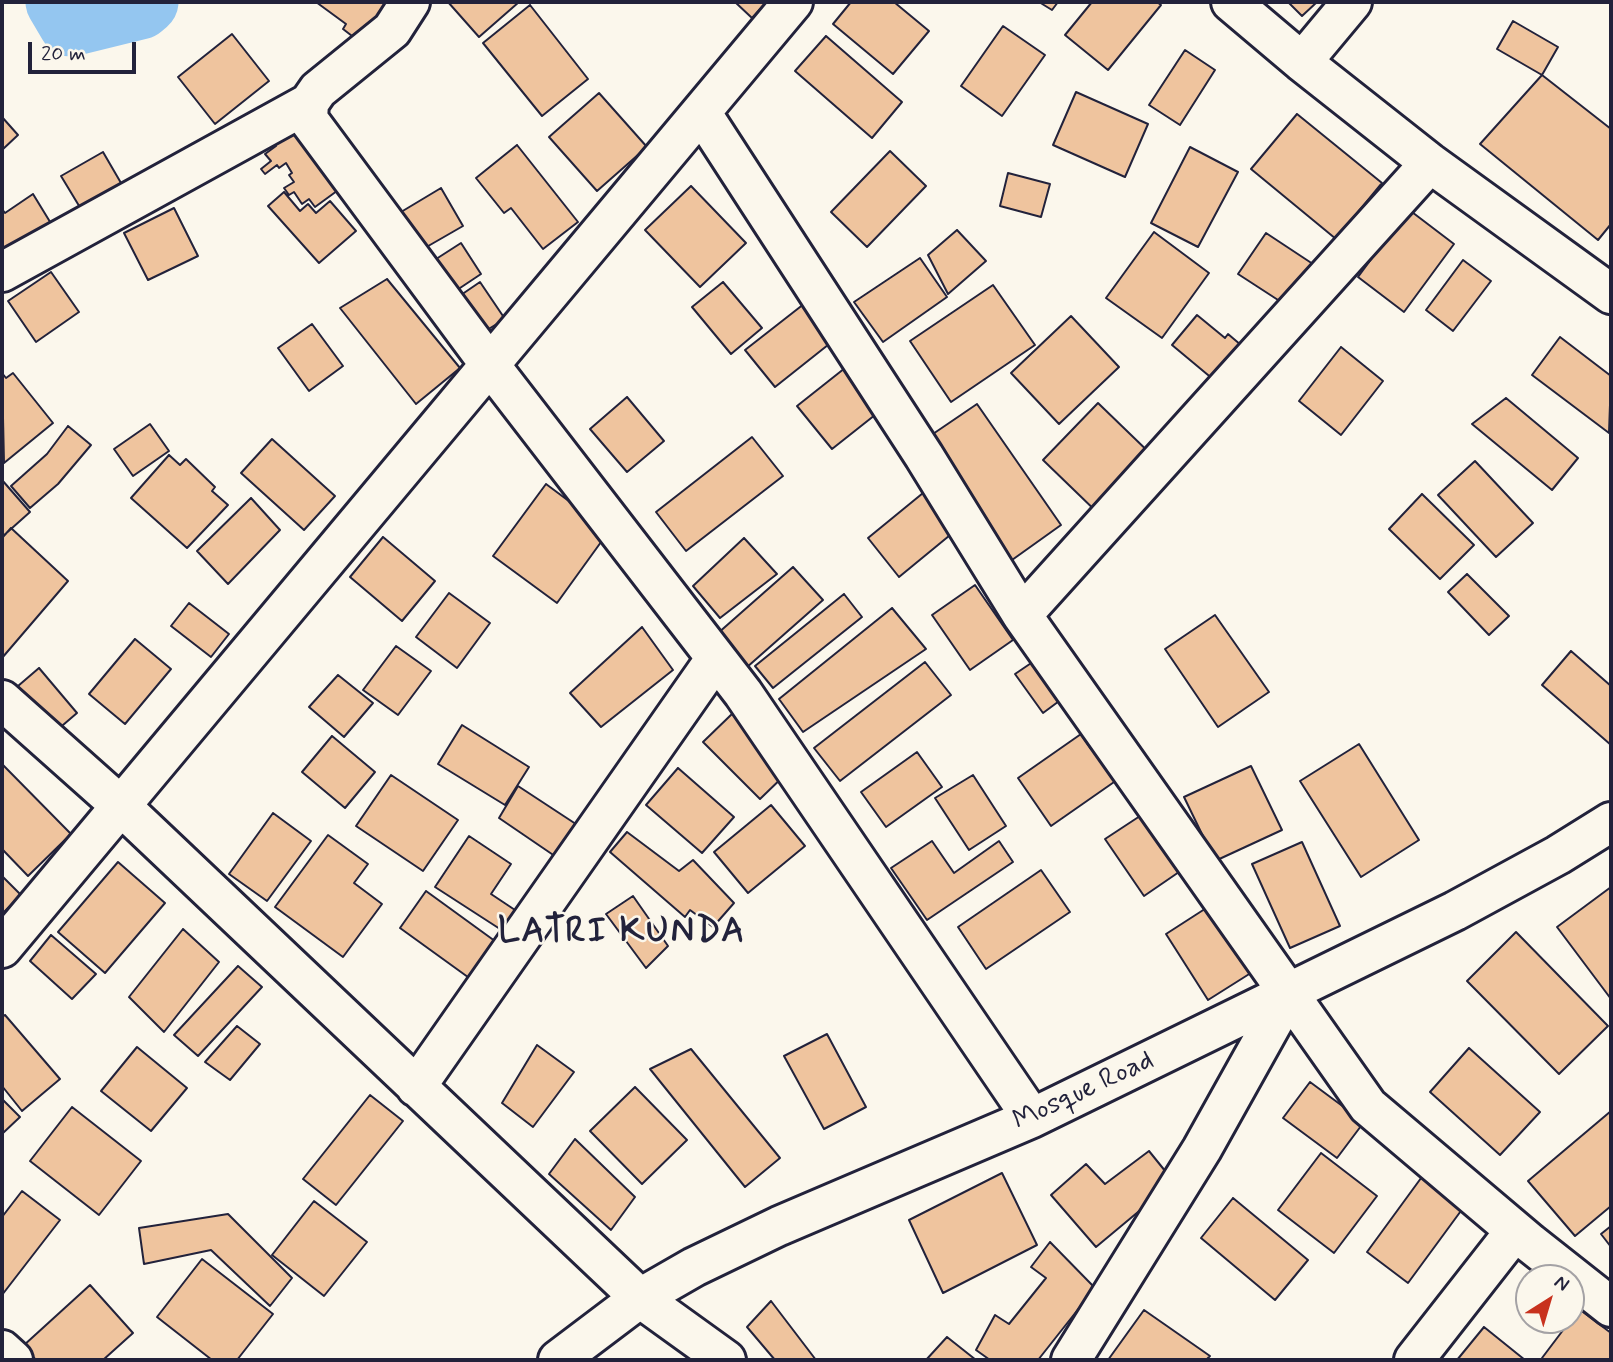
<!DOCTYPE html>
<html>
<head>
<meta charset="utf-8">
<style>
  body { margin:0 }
  #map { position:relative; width:1613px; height:1362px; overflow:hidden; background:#fbf7ec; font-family:Mynerve,sans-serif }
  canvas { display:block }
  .frame { position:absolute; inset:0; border:4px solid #22223b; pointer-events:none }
  .north { position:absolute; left:1515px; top:1264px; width:70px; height:70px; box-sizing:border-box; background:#fbf7ec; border:2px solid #a4a2a5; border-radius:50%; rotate:37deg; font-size:19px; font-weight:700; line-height:28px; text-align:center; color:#22223b }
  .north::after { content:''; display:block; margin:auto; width:24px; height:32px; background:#c8321e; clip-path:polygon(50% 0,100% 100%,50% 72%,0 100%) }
  .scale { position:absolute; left:28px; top:42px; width:108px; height:32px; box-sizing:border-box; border:4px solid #22223b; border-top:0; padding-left:9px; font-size:21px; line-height:24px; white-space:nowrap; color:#22223b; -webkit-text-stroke:5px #fbf7ec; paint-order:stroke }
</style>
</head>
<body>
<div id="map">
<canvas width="1613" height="1362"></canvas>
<div class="frame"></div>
<div class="north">N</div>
<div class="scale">20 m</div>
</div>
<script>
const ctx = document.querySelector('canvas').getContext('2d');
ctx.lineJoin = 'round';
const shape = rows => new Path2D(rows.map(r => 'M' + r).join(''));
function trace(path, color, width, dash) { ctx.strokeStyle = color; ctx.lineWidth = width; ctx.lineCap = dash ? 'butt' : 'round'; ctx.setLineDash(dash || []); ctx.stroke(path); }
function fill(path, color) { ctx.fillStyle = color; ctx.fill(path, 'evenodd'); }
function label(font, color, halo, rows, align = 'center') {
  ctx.font = font + ' Mynerve,sans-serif'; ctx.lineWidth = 5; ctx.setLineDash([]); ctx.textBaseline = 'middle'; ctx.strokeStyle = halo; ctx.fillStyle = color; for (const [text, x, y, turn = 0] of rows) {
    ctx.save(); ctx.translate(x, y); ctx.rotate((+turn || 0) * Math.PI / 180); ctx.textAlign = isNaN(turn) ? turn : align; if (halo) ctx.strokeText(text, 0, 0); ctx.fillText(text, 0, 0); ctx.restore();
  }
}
const river = shape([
  [58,2,71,24,140,7,146,2]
]);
const building = shape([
  [316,2,390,2,365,46,343,29,346,24,316,2],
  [448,2,519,2,479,37,448,2],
  [735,2,767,2,752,18,735,2],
  [851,2,894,2,929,31,893,74,833,24,851,2],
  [1039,2,1058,2,1052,10,1039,2],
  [1092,2,1157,2,1161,5,1108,70,1065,35,1092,2],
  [1288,2,1317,2,1302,16,1288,2],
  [530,5,588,79,542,116,483,43,530,5],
  [1513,21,1558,47,1542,75,1497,49,1513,21],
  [1003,26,1045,55,1002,116,961,86,1003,26],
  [232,34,269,81,215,124,178,77,232,34],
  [826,36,902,102,872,138,795,71,826,36],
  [1185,50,1215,70,1180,125,1149,105,1185,50],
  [1542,75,1611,129,1611,224,1598,240,1480,144,1542,75],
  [1076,92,1148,124,1125,177,1053,145,1076,92],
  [599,93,647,147,597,191,549,137,599,93],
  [1297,114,1382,183,1336,239,1251,169,1297,114],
  [2,117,18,135,2,150,2,117],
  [293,120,341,188,315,207,309,199,302,204,294,192,289,195,284,188,294,182,289,175,292,173,286,163,279,168,277,165,265,174,261,169,271,161,265,154,276,146,269,137,293,120],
  [517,145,578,222,543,249,511,208,504,213,476,178,517,145],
  [1190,147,1238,172,1198,247,1151,223,1190,147],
  [890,151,926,186,867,247,831,212,890,151],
  [103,152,128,195,87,219,61,176,103,152],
  [1008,173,1050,184,1041,217,1000,206,1008,173],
  [691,186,746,243,700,287,645,230,691,186],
  [441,188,463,226,423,249,401,212,441,188],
  [284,192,300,211,308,204,316,213,330,201,356,231,319,263,268,206,284,192],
  [33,194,55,230,2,261,2,209,5,213,33,194],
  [174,208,198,256,148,280,124,233,174,208],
  [1408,209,1454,244,1404,312,1358,277,1408,209],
  [957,230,986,261,948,294,928,255,957,230],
  [1154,232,1209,273,1162,338,1106,298,1154,232],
  [1266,233,1322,270,1295,311,1238,274,1266,233],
  [461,243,481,274,454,292,433,261,461,243],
  [920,258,947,297,883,342,854,302,920,258],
  [1463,260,1491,281,1453,331,1426,310,1463,260],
  [51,272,79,312,36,342,8,301,51,272],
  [387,279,460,368,416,404,340,308,387,279],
  [480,282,505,319,482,333,458,297,480,282],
  [723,282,762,328,731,354,692,307,723,282],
  [993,285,1035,345,951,402,910,341,993,285],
  [809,300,838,337,775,387,745,350,809,300],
  [1197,315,1225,338,1228,334,1248,351,1220,385,1172,345,1197,315],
  [1071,316,1119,367,1059,424,1011,373,1071,316],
  [312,324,343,366,309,391,278,348,312,324],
  [1560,337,1611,376,1609,433,1532,375,1560,337],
  [1341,347,1383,381,1341,435,1299,401,1341,347],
  [845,368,880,411,832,449,797,406,845,368],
  [2,373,6,378,13,373,53,423,4,463,2,373],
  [627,397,664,441,627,472,590,429,627,397],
  [1506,398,1578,458,1552,490,1472,424,1506,398],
  [1098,403,1159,462,1104,519,1043,460,1098,403],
  [977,404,1061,525,1012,560,927,438,977,404],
  [150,424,169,451,133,476,114,449,150,424],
  [68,426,91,445,58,484,30,508,11,486,47,454,68,426],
  [752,437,783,476,686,551,656,512,752,437],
  [272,439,335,496,304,530,241,473,272,439],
  [169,455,180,465,186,459,215,487,212,491,228,505,187,548,131,498,169,455],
  [1475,461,1533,523,1496,557,1438,495,1475,461],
  [2,480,30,512,2,537,2,480],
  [546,484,609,531,557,603,493,556,546,484],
  [923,493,955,531,899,577,868,538,923,493],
  [1422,494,1474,545,1440,579,1389,529,1422,494],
  [251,498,280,530,228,584,197,551,251,498],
  [11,528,68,581,2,658,2,538,11,528],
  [383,537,435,581,402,621,350,577,383,537],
  [744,538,777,574,720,618,693,586,744,538],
  [793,567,823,600,746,668,717,634,793,567],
  [1467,574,1509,616,1489,635,1448,592,1467,574],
  [975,585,1013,640,970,670,932,615,975,585],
  [449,593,490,623,457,668,416,637,449,593],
  [844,594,862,617,773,688,755,666,844,594],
  [189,603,229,634,211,657,171,626,189,603],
  [892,608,926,649,803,732,779,699,892,608],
  [1215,615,1269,692,1218,727,1165,649,1215,615],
  [642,627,673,670,601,727,570,693,642,627],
  [135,639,171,669,125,724,89,694,135,639],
  [396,646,431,671,398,715,363,690,396,646],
  [1571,651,1611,686,1611,745,1542,685,1571,651],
  [1043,655,1070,693,1043,713,1015,674,1043,655],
  [925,662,951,695,840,781,814,748,925,662],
  [39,668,77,713,49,737,11,692,39,668],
  [338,675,373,703,344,737,309,707,338,675],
  [734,712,791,769,760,799,703,742,734,712],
  [462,725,529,767,505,805,438,764,462,725],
  [1081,734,1091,749,1104,739,1127,773,1051,826,1018,778,1081,734],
  [332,736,375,772,345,808,302,772,332,736],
  [1359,744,1419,840,1361,877,1300,781,1359,744],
  [917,752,942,787,886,827,861,792,917,752],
  [2,764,71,834,28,876,2,849,2,764],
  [1251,766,1282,830,1215,861,1184,797,1251,766],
  [678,768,734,817,702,853,646,805,678,768],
  [391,775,458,820,423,871,356,826,391,775],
  [973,775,1006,826,969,850,935,798,973,775],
  [518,786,585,830,565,863,499,818,518,786],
  [771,805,805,846,748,893,714,852,771,805],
  [273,813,311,841,267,901,229,874,273,813],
  [1140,816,1179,872,1144,896,1105,839,1140,816],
  [627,832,679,871,693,860,734,903,713,927,690,910,685,917,610,852,627,832],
  [328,835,368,864,354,883,382,904,343,957,275,907,328,835],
  [469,836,511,864,491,894,530,920,517,940,435,887,469,836],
  [932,841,954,873,999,841,1013,862,927,920,891,868,932,841],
  [1302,842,1340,926,1290,948,1252,864,1302,842],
  [118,862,165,903,105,973,58,932,118,862],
  [1041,870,1070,912,986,969,958,927,1041,870],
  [2,876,21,895,2,914,2,876],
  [1611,887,1611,999,1557,927,1611,887],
  [426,891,499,944,472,980,400,928,426,891],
  [633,896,668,946,646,968,606,914,633,896],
  [1211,905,1254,971,1208,1000,1166,934,1211,905],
  [183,929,219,962,164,1032,129,997,183,929],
  [1516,932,1608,1026,1559,1074,1467,981,1516,932],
  [51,935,96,974,72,999,30,961,51,935],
  [238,966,262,987,198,1056,174,1035,238,966],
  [5,1015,60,1079,22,1111,2,1086,2,1017,5,1015],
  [237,1026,260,1044,230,1080,205,1062,237,1026],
  [827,1034,866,1107,824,1129,784,1056,827,1034],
  [537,1045,574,1072,533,1127,502,1103,537,1045],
  [137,1047,187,1088,151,1131,101,1091,137,1047],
  [1469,1048,1540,1112,1500,1155,1430,1092,1469,1048],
  [691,1049,780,1158,745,1187,650,1069,691,1049],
  [1310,1082,1364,1122,1337,1158,1283,1118,1310,1082],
  [635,1087,687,1140,642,1184,590,1131,635,1087],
  [370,1095,403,1121,336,1205,303,1179,370,1095],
  [2,1099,20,1117,3,1133,2,1131,2,1099],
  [72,1107,141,1161,99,1215,30,1161,72,1107],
  [1611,1111,1611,1206,1575,1236,1528,1181,1611,1111],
  [575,1139,635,1197,611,1230,549,1174,575,1139],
  [1149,1151,1174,1182,1096,1247,1051,1195,1086,1164,1105,1184,1149,1151],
  [1321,1153,1377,1196,1334,1253,1278,1210,1321,1153],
  [1002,1173,1037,1245,943,1293,909,1220,1002,1173],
  [1424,1174,1466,1204,1408,1283,1367,1252,1424,1174],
  [22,1191,60,1220,2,1295,2,1217,22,1191],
  [1233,1198,1308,1260,1275,1300,1201,1238,1233,1198],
  [314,1201,367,1242,324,1296,272,1255,314,1201],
  [228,1214,292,1278,270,1306,211,1250,144,1264,139,1228,228,1214],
  [1611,1226,1611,1247,1601,1234,1611,1226],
  [1050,1242,1095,1288,1038,1360,990,1360,976,1350,995,1315,1009,1324,1046,1278,1031,1267,1050,1242],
  [202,1259,273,1314,237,1360,212,1360,157,1317,202,1259],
  [90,1285,133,1333,103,1360,36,1360,23,1346,90,1285],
  [771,1301,816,1360,775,1360,747,1327,771,1301],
  [1579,1309,1611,1333,1611,1360,1544,1360,1542,1358,1579,1309],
  [1144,1310,1210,1356,1206,1360,1108,1360,1144,1310],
  [1484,1327,1525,1360,1457,1360,1484,1327],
  [947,1337,976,1360,926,1360,947,1337]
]);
const minor = shape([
  [410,2,392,30,318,90,309,103,308,119,490,365,743,693,1032,1118],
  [1231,2,1302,62,1430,163,1611,294],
  [1302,62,1352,2],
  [701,112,924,456,1022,615,1368,1106,1530,1243,1611,1307],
  [2,272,309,103],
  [1022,615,1430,163],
  [2,700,121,806,640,1298,726,1360],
  [2,948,793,2],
  [416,1087,716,658],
  [2,1350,13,1360],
  [558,1360,640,1298,694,1267,779,1226,1032,1118,1455,911,1558,855,1611,822],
  [1071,1360,1202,1149,1289,993],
  [1414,1360,1515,1231]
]);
const streetNames = [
  ["Mosque Road",1084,1092,-25]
];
const districtNames = [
  ["LATRI KUNDA",622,934]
];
trace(river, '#94c6f0', 65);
fill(building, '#efc49e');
trace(building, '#22223b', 2);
trace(minor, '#22223b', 44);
trace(minor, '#fbf7ec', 38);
label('28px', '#22223b', '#fbf7ec', streetNames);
ctx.letterSpacing = '2px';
label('bold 35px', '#22223b', '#fbf7ec', districtNames);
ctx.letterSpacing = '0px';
</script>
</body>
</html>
